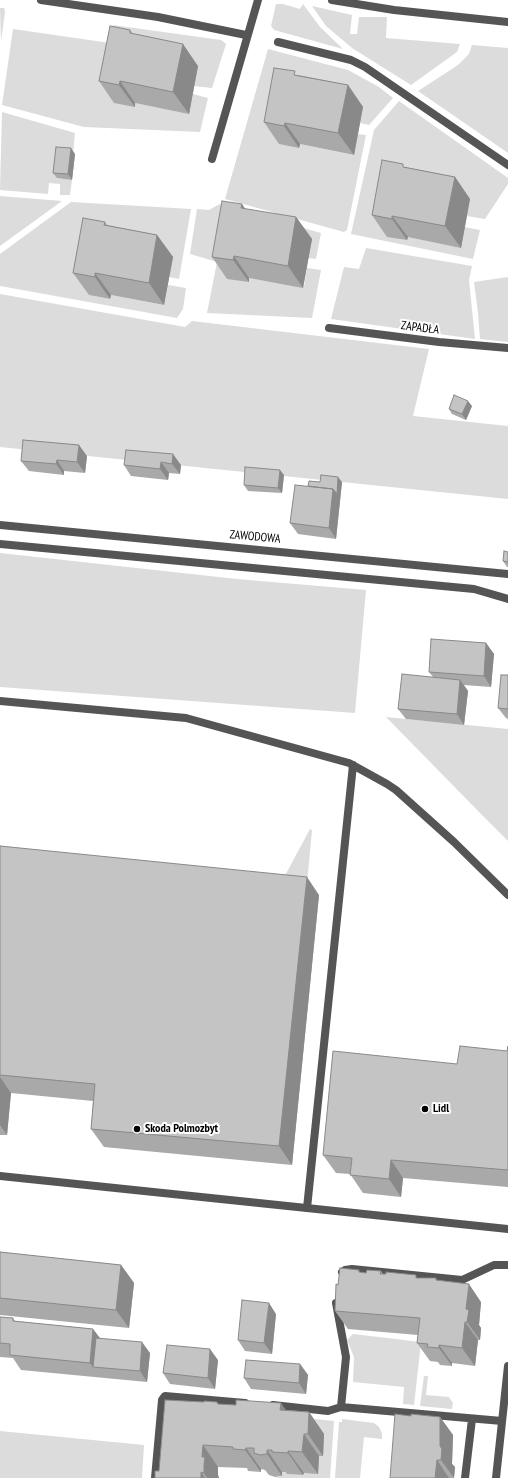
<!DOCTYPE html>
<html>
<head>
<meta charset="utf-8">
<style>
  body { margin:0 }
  canvas { display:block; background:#fff }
</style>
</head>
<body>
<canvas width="508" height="1478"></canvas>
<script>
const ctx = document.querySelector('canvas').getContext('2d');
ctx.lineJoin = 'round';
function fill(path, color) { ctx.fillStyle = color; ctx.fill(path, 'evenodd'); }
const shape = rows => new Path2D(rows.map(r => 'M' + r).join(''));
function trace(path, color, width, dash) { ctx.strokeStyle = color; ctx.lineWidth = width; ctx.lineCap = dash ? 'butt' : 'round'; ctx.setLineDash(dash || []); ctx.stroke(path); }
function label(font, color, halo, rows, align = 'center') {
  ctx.font = font + ' "PT Sans Narrow",sans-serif'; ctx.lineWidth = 4; ctx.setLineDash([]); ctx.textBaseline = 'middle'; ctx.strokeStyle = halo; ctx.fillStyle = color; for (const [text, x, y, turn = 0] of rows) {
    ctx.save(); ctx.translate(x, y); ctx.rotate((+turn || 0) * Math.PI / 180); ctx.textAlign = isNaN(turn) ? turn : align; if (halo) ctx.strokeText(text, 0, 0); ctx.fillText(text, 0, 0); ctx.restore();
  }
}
const green = shape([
  [276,4,283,4,300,9,303,4,320,27,343,49,274,30,271,26],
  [312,6,352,15,350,34,357,34,359,17,387,17,386,38,460,44,457,52,411,85,352,48,326,26],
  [0,8,4,8,5,12,1,41],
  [113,25,221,40,226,44,212,88,194,86,125,48,135,103,188,113,193,94,208,98,200,132,84,127,2,105,13,29,110,43],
  [472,45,508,48,508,153,418,91,458,65,469,54],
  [268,49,348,70,379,87,393,98,369,125,360,123,363,107,309,97,299,148,300,144,353,155,358,134,366,135,347,230,344,232,225,199],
  [399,101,508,178,508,184,485,219,467,216,470,199,418,189,407,240,408,237,464,227,480,230,473,259,351,234,374,130],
  [2,112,75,133,73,154,58,178,72,180,70,195,60,195,60,184,49,183,48,194,0,190],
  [0,196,62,201,0,246],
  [71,202,191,209,179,279,169,277,172,257,89,295,110,299,111,295,164,305,168,285,186,288,183,309,177,318,0,286,0,254],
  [220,204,321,233,316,259,308,258,257,230,248,282,249,278,304,287,307,268,321,270,312,318,207,313,217,262,190,254,197,209,209,210],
  [366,248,472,266,469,280,475,339,331,319,344,267,359,269],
  [508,277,508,342,480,339,478,313,474,282],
  [0,294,185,327,192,321,429,349,413,416,508,426,508,499,0,447],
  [0,553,237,579,366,590,355,713,0,687],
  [386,717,508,729,508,841,481,814],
  [310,829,312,830,307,884,281,883],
  [353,1334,421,1342,414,1405,403,1404,404,1387,353,1382,354,1357,347,1340],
  [424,1376,428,1376,426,1395,449,1397,453,1403,452,1409,420,1406],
  [296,1417,334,1421,330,1478,275,1478,282,1476,282,1472,288,1472,288,1474,303,1475,319,1456,323,1455,295,1432],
  [342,1419,374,1423,379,1427,382,1433,382,1439,364,1437,360,1478,335,1478,339,1422,342,1422],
  [0,1431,144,1445,142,1478,0,1478]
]);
const lane = shape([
  [332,0,394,10,508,22],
  [278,42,351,60,365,67,508,165],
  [329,328,439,342,508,348],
  [0,544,474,589,508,599],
  [0,701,186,718,349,763,387,784,396,790,454,842,508,895],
  [307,1208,353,765],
  [342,1272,345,1270,352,1269,462,1280,494,1265,508,1265],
  [336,1303,346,1357,341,1407],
  [273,1405,328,1411,341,1407,502,1421],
  [155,1478,162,1400,165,1396,245,1403],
  [465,1478,472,1419],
  [496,1478,508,1366]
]);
const street = shape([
  [41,0,158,17,246,35],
  [212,159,258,0],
  [0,525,508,574],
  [0,1176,508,1229]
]);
const wall = shape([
  [130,30,133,34,198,66,189,114,135,103,135,107,114,103,99,81],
  [298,75,348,85,363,107,354,155,300,144,299,148,279,144,264,122],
  [75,154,72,180,57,178,53,173],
  [405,167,455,177,470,199,461,248,408,237,407,240,387,237,372,215],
  [296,217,312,239,303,288,249,278,249,282,227,279,212,257],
  [105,222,107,225,157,235,173,257,164,305,111,295,110,299,89,295,73,273],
  [472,406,466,420,452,414,449,409],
  [126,450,181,465,180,474,169,473,168,480,131,476,124,465],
  [87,456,85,473,64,471,64,475,29,471,21,461],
  [284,475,282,493,248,491,244,485],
  [320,482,342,482,336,539,298,534,290,523,308,486],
  [508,552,508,567,507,567,503,561],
  [486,643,494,654,491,687,464,685,468,691,464,725,406,719,398,709,433,677,429,672],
  [508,675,508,719,506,718,498,708],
  [0,846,319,895,292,1165,104,1147,91,1129,93,1101,11,1093,7,1135,0,1135],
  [508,1046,508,1187,403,1178,401,1197,363,1193,350,1174,336,1173,323,1155,457,1064,507,1051],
  [0,1252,121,1265,134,1283,129,1328,0,1315],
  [381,1271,383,1274,438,1281,481,1302,479,1325,481,1328,480,1340,478,1340,475,1366,452,1363,452,1366,440,1365,438,1362,430,1361,417,1343,418,1335,348,1329,335,1311,338,1285,361,1272,366,1273],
  [276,1314,272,1354,245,1351,238,1340],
  [0,1317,13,1318,15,1321,93,1329,100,1338,150,1353,147,1382,21,1370,13,1358,0,1357],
  [218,1360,215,1389,170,1384,163,1373],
  [300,1364,308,1375,306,1394,251,1389,244,1378],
  [219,1404,309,1412,324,1434,323,1456,319,1456,318,1474,304,1473,303,1475,287,1474,286,1472,282,1472,282,1476,275,1477,269,1475,265,1470,261,1469,261,1472,248,1471,247,1468,218,1467,218,1475,219,1478,155,1478,159,1471],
  [411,1416,440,1417,453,1435,452,1464,455,1467,454,1478,390,1478]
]);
const shadedWall = shape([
  [183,44,198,66,189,114,173,92],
  [120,81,135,103,135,107,119,85],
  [348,85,363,107,354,155,338,133],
  [285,123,300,144,299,148,284,126],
  [71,148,75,154,72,180,68,174],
  [455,177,470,199,461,248,445,226],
  [242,204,257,226,241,208],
  [392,216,408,237,407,240,392,219],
  [296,217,312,239,303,288,288,266],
  [157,235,173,257,164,305,149,283],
  [234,256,249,278,249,282,233,260],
  [95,273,111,295,110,299,95,277],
  [468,401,472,406,466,420,462,414],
  [79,445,87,456,85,473,77,462],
  [173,454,181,465,180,474,172,464],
  [57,460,64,471,64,475,56,464],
  [161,462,169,473,168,480,160,469],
  [280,470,284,475,282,493,278,488],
  [338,477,342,482,336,539,329,528,333,489],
  [486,643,494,654,491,687,484,676],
  [460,680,468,691,464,725,457,714],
  [307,877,319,895,292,1165,279,1146],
  [0,1077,11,1093,7,1135,0,1125],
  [391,1160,403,1178,401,1197,389,1179],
  [121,1265,134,1283,129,1328,116,1310],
  [469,1284,481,1302,479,1325,481,1328,480,1340,467,1322,466,1309],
  [269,1303,276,1314,272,1354,264,1343],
  [465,1322,478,1340,475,1366,462,1348],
  [93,1329,104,1344,93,1367,90,1363],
  [142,1342,150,1353,147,1382,140,1371],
  [439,1345,452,1363,452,1366,439,1348],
  [210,1349,218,1360,215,1389,208,1378],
  [300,1364,308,1375,306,1394,299,1383],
  [281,1403,296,1425,280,1410],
  [309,1412,324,1434,323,1456,308,1434],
  [440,1417,453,1435,452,1464,455,1467,454,1478,441,1460,440,1446],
  [304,1434,319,1456,318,1474,302,1452],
  [203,1445,218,1467,218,1475,219,1478,207,1478,204,1473,202,1457],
  [246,1448,261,1469,261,1472,245,1450],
  [267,1450,282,1472,282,1476,267,1454],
  [288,1451,304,1473,303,1475,288,1453],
  [437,1460,449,1478,435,1478],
  [201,1472,205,1478,201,1478]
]);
const building = shape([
  [110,26,130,30,130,33,183,44,173,92,120,81,119,85,99,81,110,26],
  [274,68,295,71,294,75,348,85,338,133,285,123,284,126,264,122,274,68],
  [56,147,71,148,68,174,53,173,56,147],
  [382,160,403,164,403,167,455,177,445,226,392,216,392,219,372,215,382,160],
  [222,201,242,204,241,208,296,217,288,266,234,256,233,260,212,257,222,201],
  [83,218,105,222,104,225,157,235,149,283,95,273,95,277,73,273,83,218],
  [454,395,468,401,462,414,449,409,454,395],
  [23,440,79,445,77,462,57,460,56,464,21,461,23,440],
  [126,450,173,454,172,464,161,462,160,469,124,465,126,450],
  [245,467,280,470,278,488,244,485,245,467],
  [321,475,338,477,337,494,333,489,308,486,309,481,320,482,321,475],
  [295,485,333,489,329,528,290,523,295,485],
  [504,551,508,552,508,562,503,561,504,551],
  [431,639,486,643,484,676,429,672,431,639],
  [402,674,460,680,457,714,398,709,402,674],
  [501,675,508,675,508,709,498,708,501,675],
  [0,846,307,877,279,1146,91,1129,95,1084,0,1075,0,846],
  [460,1046,507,1051,508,1046,508,1170,391,1160,389,1179,350,1175,352,1158,323,1155,333,1051,457,1064,460,1046],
  [0,1252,121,1265,116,1310,0,1298,0,1252],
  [340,1268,359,1270,359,1272,366,1273,367,1270,381,1271,380,1274,386,1274,386,1272,416,1275,416,1278,436,1278,436,1280,469,1284,466,1309,469,1310,467,1322,465,1322,462,1348,439,1345,439,1348,427,1347,428,1344,417,1343,420,1318,335,1311,336,1284,338,1285,340,1268],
  [242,1300,269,1303,264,1343,238,1340,242,1300],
  [0,1317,13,1318,13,1321,93,1329,90,1363,10,1355,10,1344,0,1343,0,1317],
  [96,1338,142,1342,140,1371,93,1367,96,1338],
  [167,1345,210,1349,208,1378,163,1373,167,1345],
  [246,1360,300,1364,299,1383,244,1378,246,1360],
  [165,1400,204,1402,204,1401,217,1402,218,1404,236,1405,236,1400,281,1403,280,1410,309,1412,308,1434,304,1434,302,1452,288,1451,288,1453,272,1452,272,1450,267,1450,267,1454,260,1455,254,1453,254,1448,246,1448,245,1450,233,1449,233,1447,203,1445,202,1457,205,1457,204,1465,204,1473,201,1472,201,1478,155,1478,155,1471,159,1471,165,1400],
  [395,1414,411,1416,411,1414,440,1417,440,1446,442,1449,441,1460,437,1460,435,1478,390,1478,395,1414]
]);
const markers = [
  [425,1109,4,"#000"],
  [137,1129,4,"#000"]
];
const streetNames = [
  ["ZAPADŁA",420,328,7],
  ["ZAWODOWA",255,537,5]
];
const poiNames = [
  ["Lidl",433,1109],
  ["Skoda Polmozbyt",145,1129]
];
fill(green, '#dcdcdc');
trace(lane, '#555', 8);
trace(street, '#555', 8);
fill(wall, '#a9a9a9');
fill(shadedWall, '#898989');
fill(building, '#c4c4c4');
trace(building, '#898989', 1);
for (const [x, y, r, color] of markers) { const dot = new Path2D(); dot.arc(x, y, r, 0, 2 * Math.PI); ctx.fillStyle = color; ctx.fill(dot); trace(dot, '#fff', 1.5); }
label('12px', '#000', '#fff', streetNames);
label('bold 12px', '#000', '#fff', poiNames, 'left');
</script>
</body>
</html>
